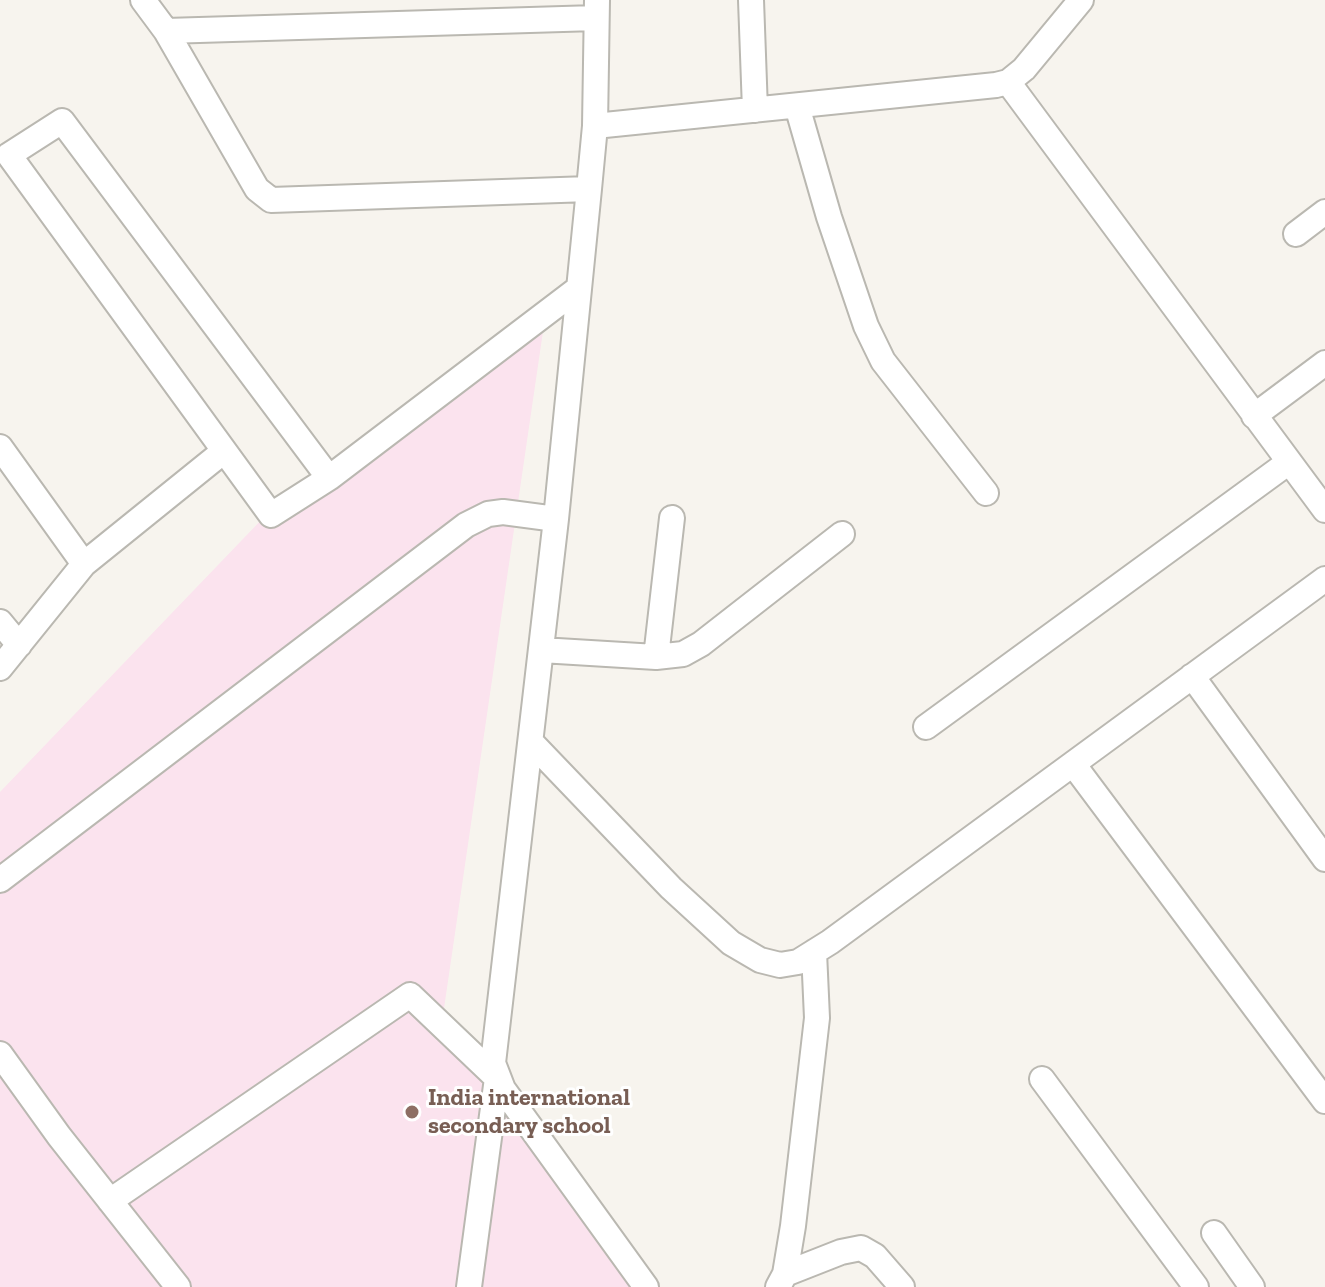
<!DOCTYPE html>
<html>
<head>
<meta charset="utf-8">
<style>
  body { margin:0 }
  canvas { display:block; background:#f7f4ee }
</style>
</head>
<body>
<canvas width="1325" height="1287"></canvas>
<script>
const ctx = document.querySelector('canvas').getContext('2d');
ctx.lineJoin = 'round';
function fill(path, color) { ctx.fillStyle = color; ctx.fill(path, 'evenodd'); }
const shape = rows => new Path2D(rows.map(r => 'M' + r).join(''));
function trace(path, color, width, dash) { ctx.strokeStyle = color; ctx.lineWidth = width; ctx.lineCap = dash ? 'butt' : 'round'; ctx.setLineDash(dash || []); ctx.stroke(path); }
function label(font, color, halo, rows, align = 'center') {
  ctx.font = font + ' "Zilla Slab",serif'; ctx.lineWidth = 6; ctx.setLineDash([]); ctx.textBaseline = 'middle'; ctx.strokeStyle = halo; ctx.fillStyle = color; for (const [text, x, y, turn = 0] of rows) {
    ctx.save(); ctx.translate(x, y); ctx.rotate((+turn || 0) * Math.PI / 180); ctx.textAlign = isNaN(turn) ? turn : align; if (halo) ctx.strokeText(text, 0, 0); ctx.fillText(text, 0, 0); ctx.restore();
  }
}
const industrial = shape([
  [547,304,442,1022,633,1287,0,1287,0,792,266,515]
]);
const street = shape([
  [143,0,166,31,257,189,271,200,589,189],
  [597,0,595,126,589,189,556,519,493,1063,503,1089,646,1287],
  [751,0,755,110],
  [166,31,596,18],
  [1008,82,1325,510],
  [797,106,829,217,866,326,883,361,986,493],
  [595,126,996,85,1008,82,1024,69,1081,0],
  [1296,234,1325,212],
  [1254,416,1325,363],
  [0,447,84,564],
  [329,478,271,515,9,155,62,121,329,478,579,288],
  [0,622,19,645],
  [541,650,656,657,683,654,701,644,842,534],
  [656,657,672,518],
  [0,668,84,564,224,451],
  [1192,676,1325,859],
  [926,727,1289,462],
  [531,742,671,888,731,943,760,960,780,965,798,962,830,942,1325,579],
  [1073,764,1325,1101],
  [0,880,466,525,488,514,503,512,556,519],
  [0,1054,59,1136,178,1287],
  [1042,1079,1196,1287],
  [110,1201,410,995,497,1078],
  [1214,1233,1252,1287],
  [785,1274,841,1252,861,1248,875,1256,902,1287],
  [469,1287,497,1078],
  [778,1287,785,1274,793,1226,817,1018,814,952]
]);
const markers = [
  [412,1112,8,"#8d6e63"]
];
const educationNames = [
  ["India international",428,1098],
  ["secondary school",428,1126]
];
fill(industrial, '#fbe3ee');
trace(street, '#bab8b1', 28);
trace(street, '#fff', 24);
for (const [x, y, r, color] of markers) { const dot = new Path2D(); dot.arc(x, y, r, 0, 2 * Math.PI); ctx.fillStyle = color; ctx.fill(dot); trace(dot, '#fff', 3); }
label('bold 24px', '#785e54', '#fff', educationNames, 'left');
</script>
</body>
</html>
